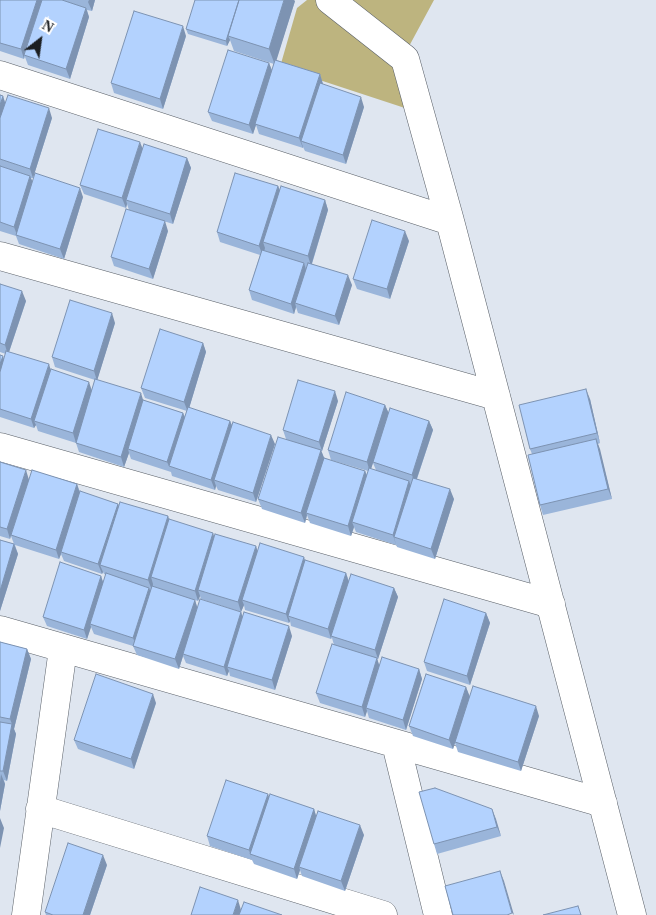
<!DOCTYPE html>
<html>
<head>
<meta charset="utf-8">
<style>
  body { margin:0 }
  #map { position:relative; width:656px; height:915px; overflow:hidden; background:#dfe6f0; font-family:Georgia,serif }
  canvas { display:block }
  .north { position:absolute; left:15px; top:15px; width:50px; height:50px; -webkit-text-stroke:4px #fff; paint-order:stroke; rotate:30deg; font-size:14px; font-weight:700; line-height:20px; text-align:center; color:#1b1e21 }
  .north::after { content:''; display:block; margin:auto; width:18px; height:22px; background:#1b1e21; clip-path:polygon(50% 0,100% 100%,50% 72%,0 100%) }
</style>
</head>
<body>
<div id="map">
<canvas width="656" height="915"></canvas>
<div class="north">N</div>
</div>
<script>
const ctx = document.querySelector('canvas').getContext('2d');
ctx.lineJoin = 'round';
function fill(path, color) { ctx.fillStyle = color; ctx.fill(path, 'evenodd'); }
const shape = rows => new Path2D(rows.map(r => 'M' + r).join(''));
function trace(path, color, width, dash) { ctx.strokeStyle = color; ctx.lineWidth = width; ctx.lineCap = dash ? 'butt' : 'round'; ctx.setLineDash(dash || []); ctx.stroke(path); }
const green = shape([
  [307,0,322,0,400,61,414,111,280,67,297,8],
  [343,0,434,0,407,50]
]);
const street = shape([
  [330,0,405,59,450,221,632,915],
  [0,75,450,221],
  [0,256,496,396],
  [0,447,551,604],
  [0,630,603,803],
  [396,744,438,915],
  [40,809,383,915],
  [26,915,63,649]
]);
const wall = shape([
  [0,0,95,0,92,11,87,10,89,17,70,79,28,65,25,57,24,59,0,51],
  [295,1,276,60,320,74,323,85,364,107,346,164,305,151,303,147,303,148,259,134,256,125,253,134,212,121,208,112,269,63,272,71,274,64,234,51,230,40,227,46,188,34,186,29],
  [186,36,163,109,114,93,111,83],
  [0,95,3,96,5,102,52,118,33,178,31,178,32,182,83,197,64,259,19,244,16,236,0,231],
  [142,148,187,158,191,168,173,224,129,210,127,204,126,208,84,194,80,185],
  [278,186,280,190,325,200,328,210,312,264,352,285,339,325,298,313,296,307,294,314,252,300,249,290,260,255,220,242,217,232],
  [168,231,153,279,114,266,111,257],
  [409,241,390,299,357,289,353,279],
  [0,284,26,301,9,352,51,370,92,390,95,380,55,367,52,357,115,323,97,380,143,400,183,413,185,417,187,411,145,398,141,388,203,343,206,352,189,408,230,421,232,425,275,444,256,502,218,490,216,486,215,490,172,476,171,472,131,459,129,453,124,467,79,452,76,443,38,431,36,425,34,428,0,417,0,355,4,359,6,354,0,352],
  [590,399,600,443,598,444,612,499,543,515,540,505,532,454,530,449],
  [338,401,322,451,321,451,324,458,365,471,367,475,368,471,331,460,328,450,385,405,389,414,429,421,433,430,417,479,454,499,435,559,397,547,396,544,396,545,356,532,354,527,351,536,310,523,307,515,305,523,262,509,258,499,286,439,283,430],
  [373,463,376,470,371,469],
  [0,462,29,479,77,484,80,492,118,504,119,506,168,516,169,520,213,533,214,537,256,546,257,551,305,561,346,573,349,581,394,588,398,597,378,659,377,659,379,665,419,669,422,679,406,730,369,718,367,711,365,717,320,703,316,693,334,645,332,638,331,639,291,626,290,621,289,623,245,610,244,605,241,612,201,599,200,596,198,601,184,596,195,600,197,607,241,612,243,617,292,636,275,690,230,676,229,671,227,676,186,663,183,656,179,669,137,655,133,646,94,634,91,627,87,639,47,626,43,617,101,576,103,582,106,575,104,574,103,572,102,574,64,561,61,554,59,559,15,545,18,554,0,611,0,540,14,544,11,536,10,539,0,536],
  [486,613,490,623,470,685,427,671,424,662],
  [0,642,27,649,31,659,14,729,16,734,7,781,4,780,5,784,0,811],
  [466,687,469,696,539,716,521,771,458,752,455,743,453,749,413,736,409,726],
  [156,703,134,769,78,749,74,740],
  [269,797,314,809,316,816,364,835,345,891,302,876,300,870,297,879,254,864,252,860,210,846,207,836],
  [492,809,501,836,437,854,434,844],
  [107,865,90,915,46,915,45,912]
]);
const shadedWall = shape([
  [37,0,42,0,24,55,24,59,21,49],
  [89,0,95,0,92,11,88,2],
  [239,0,228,36,230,40,227,46,226,41],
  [284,0,294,0,295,1,275,65,269,49],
  [86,8,89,17,70,79,66,69],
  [183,26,186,36,163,109,160,99],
  [269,63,273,73,253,134,249,125],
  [320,74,323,84,305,143,301,141,303,147,303,148,299,138],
  [3,96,6,106,0,126,0,105],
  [361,97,364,107,346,164,343,155],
  [49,108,52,118,33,178,30,169],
  [140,142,144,152,126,200,127,204,126,208,122,198],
  [187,158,191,168,173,224,170,214],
  [30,176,34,185,17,235,14,227],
  [278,186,282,196,263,242,265,248,263,256,259,246],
  [80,188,83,197,64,259,60,249],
  [325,200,328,210,311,266,308,256],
  [165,221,168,231,153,279,149,269],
  [405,231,409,241,390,299,387,289],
  [304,263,307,273,295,303,296,307,294,314,291,304],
  [348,275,352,285,339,325,335,316],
  [22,291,26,301,8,355,5,345],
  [112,313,115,323,97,381,94,371],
  [203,343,206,352,188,412,184,402],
  [3,356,6,365,0,385,0,364],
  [49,364,52,374,34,421,36,425,34,428,31,419],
  [89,382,92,391,76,443,73,433],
  [586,389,590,399,600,443,597,433],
  [335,391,338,401,322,451,319,442],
  [141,393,144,403,128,449,129,453,124,467,121,457],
  [385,405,389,414,370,472,367,462],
  [183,413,187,423,169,466,167,462],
  [230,421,234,431,214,480,216,486,215,490,211,480],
  [429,421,433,430,415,484,412,475],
  [271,435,275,444,256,502,253,493],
  [596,439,600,449,612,499,608,489],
  [321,450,325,460,306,513,307,515,305,523,301,513],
  [26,470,29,480,11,535,10,539,7,529],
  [365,471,369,481,352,522,354,527,351,536,348,526],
  [409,481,413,491,394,537,396,545,393,535],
  [77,484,80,494,61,552,61,554,59,559,56,550],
  [450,489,454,499,435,559,431,549],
  [118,504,121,513,100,565,103,572,102,574,98,564],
  [168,516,171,526,151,577,153,584,152,590,148,580],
  [213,533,216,543,198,590,200,596,198,601,195,591],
  [14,544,18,554,0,611,0,591],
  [256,546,259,556,242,600,244,605,241,612,238,602],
  [304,557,307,567,288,616,290,621,289,623,286,614],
  [346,573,349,583,331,636,331,639,328,629],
  [101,576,104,585,90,624,91,627,87,639,84,630],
  [149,588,153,597,137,647,133,638],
  [394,588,398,597,378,659,375,650],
  [195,600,198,610,183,654,183,656,179,669,175,659],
  [241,612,244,622,227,667,229,671,227,676,224,667],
  [486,613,490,623,470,685,467,676],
  [289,626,292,636,275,690,272,680],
  [27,649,31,659,14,729,16,734,7,781,3,771,12,724,10,719],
  [377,658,380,668,366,708,367,711,365,717,362,707],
  [419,669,422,679,406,730,403,720],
  [466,687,470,697,453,749,449,740],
  [153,694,156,703,134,769,131,759],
  [536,706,539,716,521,771,518,762],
  [1,774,5,784,0,811,0,782],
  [268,794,272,804,250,854,252,860,249,850],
  [314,809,317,819,299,867,300,870,297,879,294,869],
  [492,809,496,819,501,836,497,827],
  [0,818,4,828,0,848],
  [360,825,364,835,345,891,341,881],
  [103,855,107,865,90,915,83,915],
  [500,871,504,881,514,915,512,913],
  [238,900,241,910,240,915,233,915]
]);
const building = shape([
  [0,0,37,0,21,49,0,43,0,0],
  [42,0,62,0,86,8,66,69,24,55,42,0],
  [195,0,239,0,226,41,186,29,195,0],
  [239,0,284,0,269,49,228,36,239,0],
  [134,11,183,26,160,99,111,83,134,11],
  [228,50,269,63,249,125,208,112,228,50],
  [275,60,320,74,299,138,255,124,275,60],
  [320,83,361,97,343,155,301,141,320,83],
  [0,95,3,96,0,105,0,95],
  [8,95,49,108,30,169,0,159,0,118,8,95],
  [98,129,140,142,122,198,80,185,98,129],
  [144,144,187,158,170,214,126,200,144,144],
  [0,166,30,176,14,227,0,222,0,166],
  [35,173,80,188,60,249,16,235,35,173],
  [235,173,278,186,259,246,217,232,235,173],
  [281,186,325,200,308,256,263,242,281,186],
  [126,209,165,221,149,269,111,257,126,209],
  [372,220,405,231,387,289,353,279,372,220],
  [262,250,304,263,291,304,249,290,262,250],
  [308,263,348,275,335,316,295,303,308,263],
  [0,284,22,291,5,345,0,343,0,284],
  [70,300,112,313,94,371,52,357,70,300],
  [160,329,203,343,184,402,141,388,160,329],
  [6,351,49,364,31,419,0,409,0,372,6,351],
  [0,355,3,356,0,364,0,355],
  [51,369,89,382,73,433,34,421,51,369],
  [95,379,141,393,121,457,76,443,95,379],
  [298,380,335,391,319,442,283,430,298,380],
  [586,389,597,433,530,449,519,405,586,389],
  [346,392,385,405,367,462,328,450,346,392],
  [143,400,183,413,167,462,128,449,143,400],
  [188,407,230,421,211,480,169,466,188,407],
  [390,408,429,421,412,475,373,462,390,408],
  [233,422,271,435,253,493,214,480,233,422],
  [278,437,321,450,301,513,258,499,278,437],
  [596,439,608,489,540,505,528,455,596,439],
  [324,458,365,471,348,526,306,513,324,458],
  [0,462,26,470,7,529,0,527,0,462],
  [369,468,409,481,393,535,352,522,369,468],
  [32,470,77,484,56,550,11,535,32,470],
  [413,478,450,489,431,549,394,537,413,478],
  [80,491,118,504,98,564,61,552,80,491],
  [120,502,168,516,148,580,100,565,120,502],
  [169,519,213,533,195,591,151,577,169,519],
  [215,534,256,546,238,602,198,590,215,534],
  [0,540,14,544,0,591,0,540],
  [260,543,304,557,286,614,242,600,260,543],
  [305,560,346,573,328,629,288,616,305,560],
  [60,562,101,576,84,630,43,617,60,562],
  [106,573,149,588,133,638,90,624,106,573],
  [351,574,394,588,375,650,331,636,351,574],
  [152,586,195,600,175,659,133,646,152,586],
  [200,599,241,612,224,667,183,654,200,599],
  [444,599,486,613,467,676,424,662,444,599],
  [244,612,289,626,272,680,227,667,244,612],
  [0,642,27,649,10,719,0,717,0,642],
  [332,644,377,658,362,707,316,693,332,644],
  [382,657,419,669,403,720,366,708,382,657],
  [96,674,153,694,131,759,74,740,96,674],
  [426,674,466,687,449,740,409,726,426,674],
  [473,686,536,706,518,762,455,742,473,686],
  [0,722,12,724,3,771,0,771,0,722],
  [226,780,268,794,249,850,207,836,226,780],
  [435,788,492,809,497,827,434,844,419,792,435,788],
  [270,794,314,809,294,869,250,854,270,794],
  [318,811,360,825,341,881,299,867,318,811],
  [68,843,103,855,83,915,53,915,45,912,68,843],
  [500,871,512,913,507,915,453,915,445,886,500,871],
  [200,887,238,900,233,915,191,915,200,887],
  [244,902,282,915,239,915,244,902],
  [578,906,581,915,543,915,578,906]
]);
fill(green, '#bdb47f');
trace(street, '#5a6068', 29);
trace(street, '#fff', 28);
fill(wall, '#9ab5da');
fill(shadedWall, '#7d93b2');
fill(building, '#b3d2fe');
trace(building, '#7d93b2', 1);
</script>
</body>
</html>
